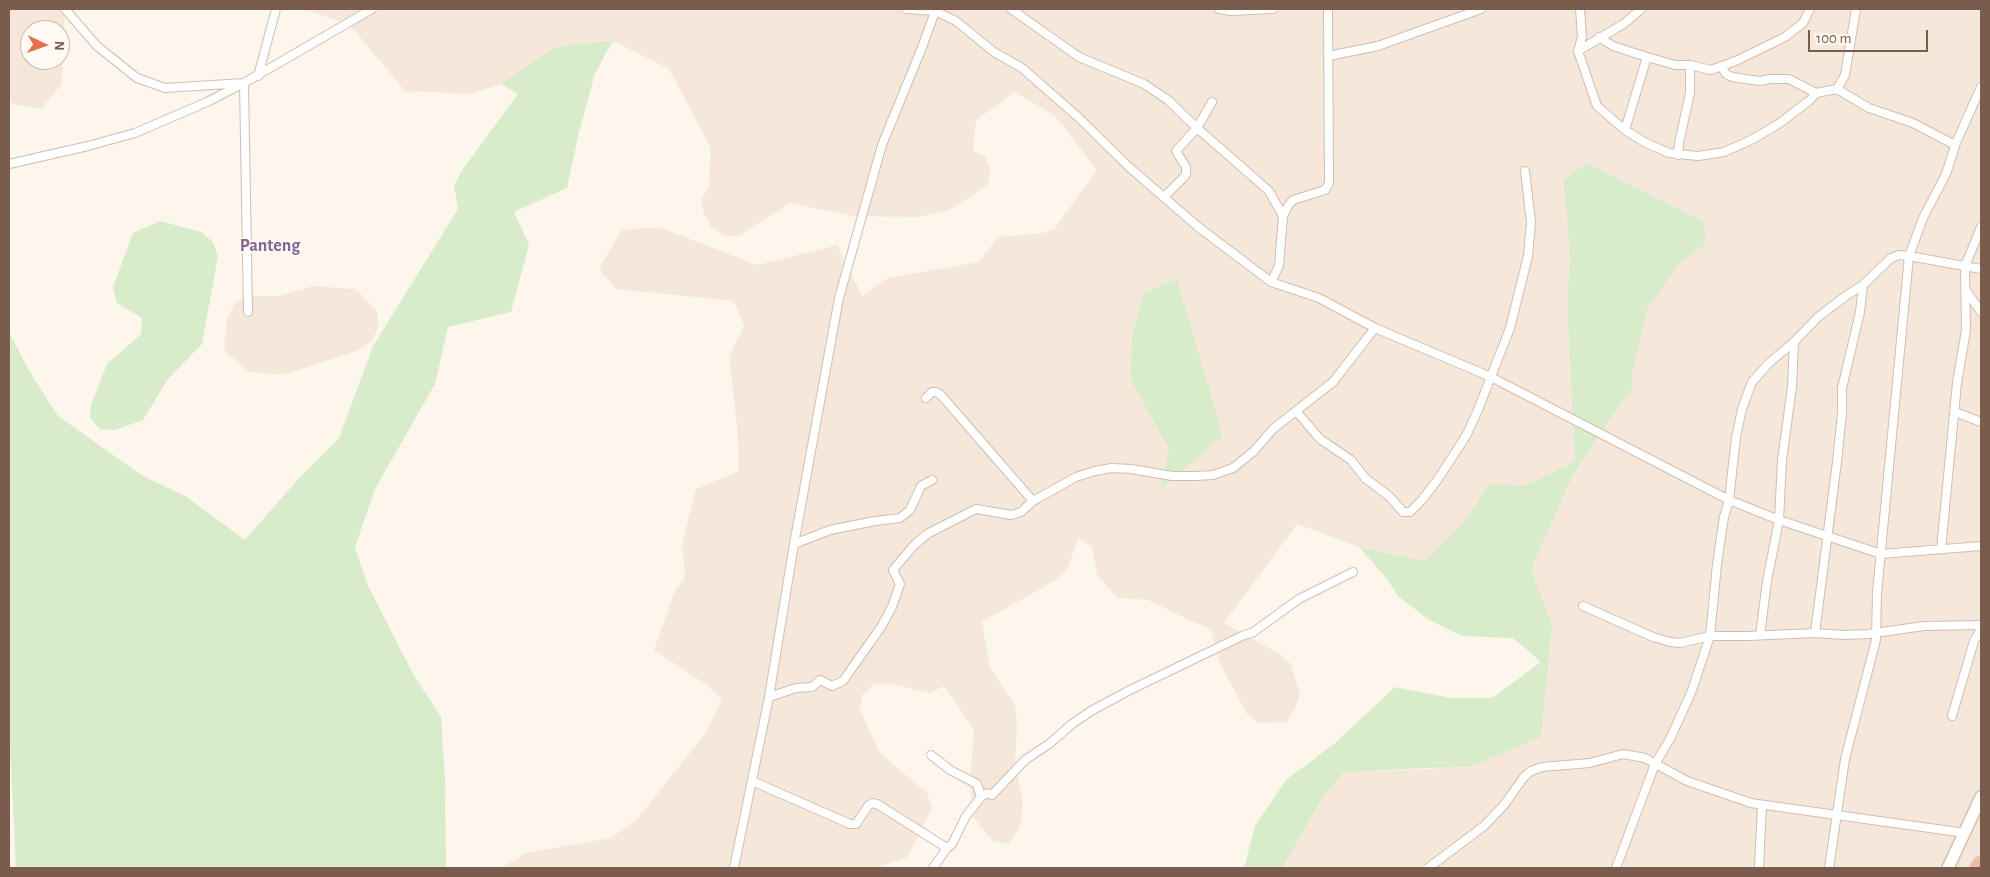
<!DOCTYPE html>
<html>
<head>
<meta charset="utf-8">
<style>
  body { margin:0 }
  #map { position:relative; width:1990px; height:877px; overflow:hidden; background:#fdf6ec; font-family:"Alegreya Sans",sans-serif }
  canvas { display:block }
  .frame { position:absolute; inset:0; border:10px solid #7a5c4d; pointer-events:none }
  .north { position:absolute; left:20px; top:20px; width:50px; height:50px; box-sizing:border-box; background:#fffaf3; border:1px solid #cabbb1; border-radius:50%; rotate:93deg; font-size:14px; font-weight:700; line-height:20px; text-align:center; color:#7a5c4d }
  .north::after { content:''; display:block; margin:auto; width:18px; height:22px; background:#e76f51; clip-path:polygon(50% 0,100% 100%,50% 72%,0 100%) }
  .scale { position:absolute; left:1808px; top:30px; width:120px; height:22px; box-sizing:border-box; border:2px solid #7a5c4d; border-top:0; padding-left:6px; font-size:15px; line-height:18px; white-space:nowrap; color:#7a5c4d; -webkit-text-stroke:4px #fffaf3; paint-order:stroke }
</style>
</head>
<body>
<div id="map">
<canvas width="1990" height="877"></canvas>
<div class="frame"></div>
<div class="north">N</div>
<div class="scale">100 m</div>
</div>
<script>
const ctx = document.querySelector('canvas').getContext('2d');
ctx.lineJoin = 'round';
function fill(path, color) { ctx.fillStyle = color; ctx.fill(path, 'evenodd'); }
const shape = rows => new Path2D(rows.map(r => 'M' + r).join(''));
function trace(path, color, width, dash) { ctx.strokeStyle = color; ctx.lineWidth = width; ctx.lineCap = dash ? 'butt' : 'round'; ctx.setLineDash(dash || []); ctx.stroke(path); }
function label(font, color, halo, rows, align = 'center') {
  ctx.font = font + ' "Alegreya Sans",sans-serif'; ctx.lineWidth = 4; ctx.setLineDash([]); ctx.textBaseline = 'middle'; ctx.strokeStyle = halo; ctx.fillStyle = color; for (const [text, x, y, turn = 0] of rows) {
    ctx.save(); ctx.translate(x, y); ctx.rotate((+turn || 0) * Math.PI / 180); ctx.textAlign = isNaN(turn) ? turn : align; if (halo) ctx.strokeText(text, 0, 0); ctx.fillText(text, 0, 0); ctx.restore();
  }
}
const residential = shape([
  [9,9,65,9,62,84,41,109,13,104,9,98],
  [30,30,60,30,60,60,30,60],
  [303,9,1981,9,1981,868,1282,868,1323,797,1344,772,1434,769,1541,736,1552,625,1530,569,1568,486,1579,466,1597,438,1632,389,1632,375,1647,310,1680,262,1706,244,1702,221,1587,163,1570,255,1567,305,1575,461,1524,486,1488,484,1468,518,1425,561,1359,547,1297,524,1224,623,1280,654,1291,664,1300,694,1295,708,1287,722,1258,723,1246,713,1218,659,1211,630,1148,600,1118,598,1098,576,1092,547,1078,538,1068,568,1058,579,982,622,990,668,1015,705,1017,721,1015,768,1023,799,1022,816,1019,830,1008,844,993,841,969,812,972,807,970,781,974,730,944,686,930,693,888,683,873,685,862,695,860,710,880,753,927,793,932,807,908,857,874,868,504,868,503,867,526,853,611,838,638,818,705,734,722,700,707,685,654,650,675,591,685,577,682,544,696,489,739,471,737,425,729,356,744,326,734,301,616,289,599,269,621,230,659,227,757,265,837,245,862,296,888,278,979,262,998,237,1043,233,1055,228,1097,170,1054,115,1015,92,976,120,973,150,986,157,991,171,987,186,948,211,918,217,852,216,790,203,739,236,724,236,711,227,704,214,701,199,709,187,711,148,669,69,613,41,584,43,553,48,501,84,470,94,405,91,350,25],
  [1176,279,1223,436,1160,487,1169,449,1130,379],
  [313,286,356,289,377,311,378,328,371,342,359,350,283,375,249,372,224,350,227,319,234,304,247,296,279,296]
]);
const green = shape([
  [613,41,595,73,578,136,567,188,514,212,529,245,511,312,448,327,435,384,375,489,355,547,367,584,413,674,441,717,445,780,446,868,16,868,9,724,9,332,28,369,58,416,143,476,185,496,245,540,300,477,339,438,373,346,458,209,454,185,463,169,518,94,501,84,553,48,584,43],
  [1587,163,1703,221,1706,244,1680,262,1647,310,1632,375,1632,389,1597,438,1579,466,1568,486,1531,569,1552,625,1541,737,1472,766,1344,772,1323,797,1282,868,1244,868,1255,826,1286,780,1334,744,1395,687,1451,698,1492,698,1541,662,1513,638,1462,636,1429,620,1398,596,1387,579,1359,547,1425,561,1468,518,1488,484,1524,486,1575,461,1567,305,1570,255,1564,180],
  [160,221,201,232,213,242,218,256,202,344,168,379,143,420,115,430,100,429,90,418,91,405,107,364,141,334,142,318,117,303,113,287,133,233],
  [1177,279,1223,436,1160,489,1169,449,1130,379,1133,332,1144,293]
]);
const street = shape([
  [65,9,97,46,137,78,165,88,244,83,248,312],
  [906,9,935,11,956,21,994,52,1022,68,1078,117,1129,167,1197,226,1271,282,1319,298,1375,328,1491,377,1729,500,1779,520,1881,554,1981,546],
  [1011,9,1079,57,1144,84,1168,100,1197,128,1269,191,1283,216],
  [1219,9,1231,11,1273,9],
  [1580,9,1582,37,1578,51,1597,106,1625,130,1646,143,1669,153,1698,156,1724,152,1753,139,1780,123,1810,100,1816,93,1837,89,1845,75,1856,9],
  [1599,37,1613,46,1647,57,1675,65,1690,65,1711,70,1738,60,1785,37,1803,23,1810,9],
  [1578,51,1625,23,1641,9],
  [1328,56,1378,46,1481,9],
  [1721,66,1726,74,1732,77,1760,81,1770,79,1789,79,1816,93],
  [258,76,276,9],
  [1837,89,1869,108,1913,123,1951,143,1956,143],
  [1625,130,1647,57],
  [1678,155,1679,143,1690,93,1690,65],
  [9,164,88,146,135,133,207,102,244,83,372,9],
  [1164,197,1186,175,1186,167,1176,151,1197,128,1212,102],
  [1271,282,1279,266,1283,216,1288,206,1293,200,1325,190,1329,183,1328,9],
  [1965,289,1981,312],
  [926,398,932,392,936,392,940,394,1033,501],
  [1296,411,1320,439,1351,460,1365,478,1389,496,1403,512,1410,512,1422,500,1438,479,1466,436,1478,410,1510,328,1528,256,1531,222,1525,171],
  [1955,412,1981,422],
  [794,544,830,530,875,521,900,518,910,510,921,486,932,480],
  [1941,549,1957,383,1966,330,1965,266,1981,227],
  [1583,606,1653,637,1670,642,1680,643,1710,636,1748,636,1815,633,1845,635,1868,634,1924,626,1981,625],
  [1815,633,1837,462,1842,413,1842,388,1860,312,1863,285],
  [1760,635,1767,581,1779,520,1782,460,1792,387,1794,342],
  [769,697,796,688,812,687,820,680,832,686,843,681,881,627,892,607,900,584,893,570,915,544,929,533,976,509,1011,515,1021,512,1033,501,1076,477,1095,471,1112,468,1131,469,1172,476,1196,476,1213,475,1233,468,1254,451,1273,429,1333,382,1375,328],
  [1952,716,1974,641,1981,629],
  [931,755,950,770,977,784,981,797,987,793,992,795,1025,760,1049,744,1072,724,1091,711,1128,691,1244,635,1252,633,1299,599,1353,572],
  [752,781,850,824,856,824,868,806,872,803,877,804,947,848,952,844,966,816,981,797],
  [734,868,769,697,794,544,839,298,882,145,921,50,936,9],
  [933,868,947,848],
  [1428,868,1484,826,1504,805,1524,777,1531,771,1542,767,1590,763,1623,754,1645,758,1687,781,1751,803,1965,833],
  [1616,868,1655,764,1670,739,1691,693,1710,636,1717,564,1724,517,1729,500,1736,437,1742,409,1752,382,1769,363,1794,342,1818,317,1847,295,1863,285,1891,258,1899,255,1909,256,1981,269],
  [1759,868,1762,805],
  [1829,868,1845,759,1876,640,1877,593,1909,256,1923,218,1946,174,1956,143,1981,87]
]);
const secondary = shape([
  [1948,868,1981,797]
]);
const highway = shape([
  [1978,868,1981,864]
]);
const quarterNames = [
  ["Panteng",270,246]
];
fill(residential, '#f5e8da');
fill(green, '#d8ecc9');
trace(street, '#d1beb0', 10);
trace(secondary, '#d6c0b0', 14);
trace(highway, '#dad1cd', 18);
trace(street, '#fff', 8);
trace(secondary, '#fff', 11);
trace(highway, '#f7b7a3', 15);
label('bold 18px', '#846695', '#fffaf3', quarterNames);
</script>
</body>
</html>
